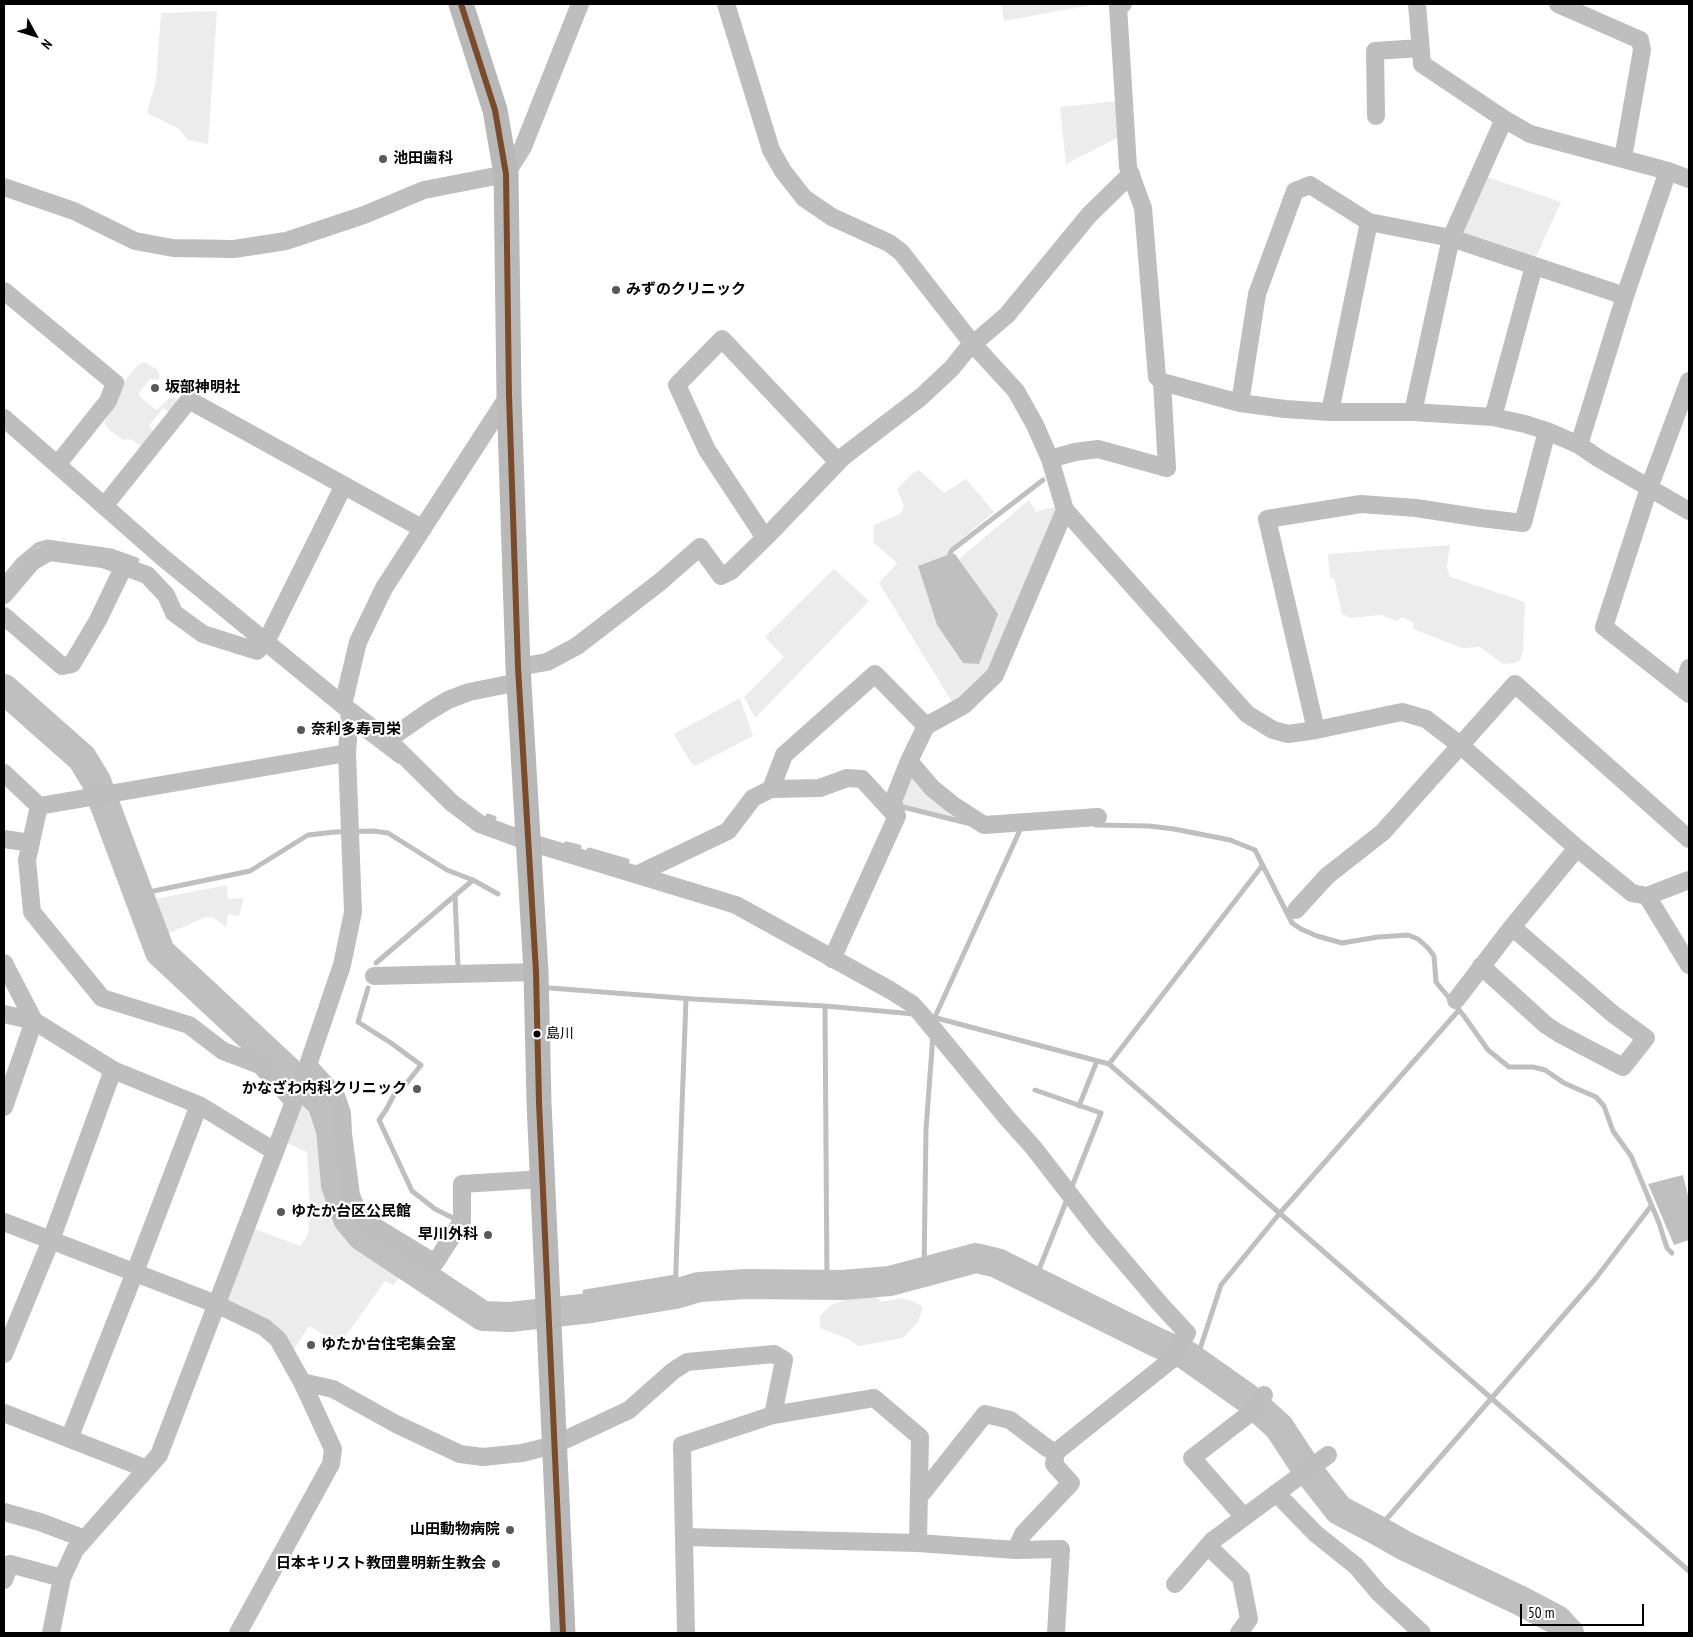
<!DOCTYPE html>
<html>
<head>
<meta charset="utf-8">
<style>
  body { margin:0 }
  #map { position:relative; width:1693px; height:1637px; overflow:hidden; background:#fff; font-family:"PT Sans Narrow",sans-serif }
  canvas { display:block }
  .frame { position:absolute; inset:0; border:5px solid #000; pointer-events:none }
  .north { position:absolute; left:10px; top:10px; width:50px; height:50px; -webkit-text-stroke:4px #fff; paint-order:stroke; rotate:129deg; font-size:14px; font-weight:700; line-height:20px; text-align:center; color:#000 }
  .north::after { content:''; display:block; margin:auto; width:18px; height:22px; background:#000; clip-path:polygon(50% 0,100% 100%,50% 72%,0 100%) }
  .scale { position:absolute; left:1520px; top:1604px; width:124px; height:22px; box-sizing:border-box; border:2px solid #000; border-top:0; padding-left:6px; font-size:15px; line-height:18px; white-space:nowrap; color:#000; -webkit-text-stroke:4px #fff; paint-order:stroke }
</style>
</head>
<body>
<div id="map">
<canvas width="1693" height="1637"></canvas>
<div class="frame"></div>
<div class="north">N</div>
<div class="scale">50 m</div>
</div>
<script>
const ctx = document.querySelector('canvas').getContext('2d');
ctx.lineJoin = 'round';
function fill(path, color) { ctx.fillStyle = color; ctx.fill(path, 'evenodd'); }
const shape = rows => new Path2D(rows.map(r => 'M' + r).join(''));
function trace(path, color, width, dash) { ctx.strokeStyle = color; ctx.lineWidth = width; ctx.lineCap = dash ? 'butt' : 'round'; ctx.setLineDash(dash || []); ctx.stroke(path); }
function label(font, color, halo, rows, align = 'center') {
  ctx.font = font + ' "PT Sans Narrow","Noto Sans JP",sans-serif'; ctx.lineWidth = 4.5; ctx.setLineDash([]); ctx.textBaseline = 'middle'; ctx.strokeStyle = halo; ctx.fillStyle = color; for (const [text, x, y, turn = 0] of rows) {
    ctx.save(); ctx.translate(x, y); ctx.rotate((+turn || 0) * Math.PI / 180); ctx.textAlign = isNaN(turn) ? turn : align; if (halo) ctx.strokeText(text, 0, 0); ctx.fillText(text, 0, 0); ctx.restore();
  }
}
const green = shape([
  [1001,4,1097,4,1004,21],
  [217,11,208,144,188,140,179,129,147,113,156,81,161,13],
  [1118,101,1121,136,1066,164,1060,107],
  [1484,176,1561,202,1535,259,1467,235,1461,230],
  [144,362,158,370,160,376,158,380,150,379,139,393,140,397,155,409,158,409,169,398,172,397,177,399,175,408,170,413,163,408,149,426,154,431,141,446,130,439,123,440,108,429,104,423,122,384,138,365],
  [919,470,944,493,966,479,994,512,949,549,950,554,918,567,937,625,963,663,997,614,959,559,1029,500,1036,512,1057,506,989,672,976,685,952,702,879,583,897,563,873,542,874,525,900,514,904,506,897,489,913,473],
  [1450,545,1447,567,1450,577,1525,602,1523,652,1520,660,1515,663,1503,664,1480,647,1462,648,1413,629,1414,623,1403,617,1396,621,1381,615,1350,618,1342,614,1334,578,1330,579,1328,554],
  [834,569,869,601,755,718,744,697,784,657,765,637],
  [740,698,753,736,695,766,691,763,674,734],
  [912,771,977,827,901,809,899,805],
  [227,885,228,899,244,898,239,916,228,914,226,927,212,917,206,917,162,936,149,908,150,900],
  [304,1092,315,1106,320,1125,328,1196,334,1219,343,1234,402,1275,393,1285,385,1281,340,1344,309,1326,293,1351,285,1333,268,1320,228,1301,228,1292,252,1228,300,1246,308,1235,310,1212,307,1152,285,1142],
  [874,1293,881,1302,901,1298,913,1301,923,1307,918,1322,903,1338,859,1346,846,1338,820,1328,820,1316,831,1305,853,1297]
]);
const water = shape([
  [950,554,955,554,998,614,979,664,963,663,937,625,918,566],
  [1683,1175,1689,1200,1689,1240,1674,1245,1648,1184]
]);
const stream = shape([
  [950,554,952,550,1043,480],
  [4,578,18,561,37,545,47,542,112,551,137,560],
  [364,735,398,761],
  [903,807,971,824],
  [488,816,494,818],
  [1096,825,1149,826,1174,829,1230,840,1255,850,1292,923,1301,929,1317,936,1342,943,1378,937,1408,935,1418,939,1428,948,1434,956,1436,982,1464,1016,1488,1050,1509,1067,1533,1067,1545,1070,1564,1083,1596,1097,1604,1106,1613,1131,1631,1156,1659,1223,1667,1248,1672,1253],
  [566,844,579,847],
  [589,850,627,861],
  [139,894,250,871,308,835,335,832,373,831,388,833,447,870,473,880,498,894],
  [455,895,458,967],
  [376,963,473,880],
  [368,988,358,1022,391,1043,421,1065,402,1089,395,1093,386,1110,379,1120,412,1191,435,1209,453,1218],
  [550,988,693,999,825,1006,914,1014],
  [825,1006,827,1284],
  [929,1016,1109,1064,1689,1571],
  [934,1019,1020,830],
  [1109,1064,1262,866],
  [1035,1090,1101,1113,1071,1189],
  [1079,1106,1097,1061],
  [924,1272,926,1129,933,1035],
  [1034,1282,1068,1197],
  [675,1294,686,999],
  [587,1308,585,1292,676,1277],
  [1196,1361,1221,1285,1280,1213,1459,1010],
  [1377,1530,1596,1278,1651,1206]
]);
const river = shape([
  [4,689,82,758,96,781,160,952,322,1103,331,1130,336,1185,348,1219,362,1236,483,1316,510,1317,591,1308,675,1294,699,1287,746,1284,842,1285,890,1281,976,1258,997,1263,1156,1342,1186,1355,1247,1398,1279,1427,1306,1468,1339,1510,1377,1530,1405,1546,1521,1601,1557,1620,1569,1633]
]);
const street = shape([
  [726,4,771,150,783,171,804,198,832,217,889,243,901,252,972,343,1016,391,1035,425,1050,459,1065,510,1247,714,1273,730,1288,734,1316,730,1402,712,1426,719,1460,745,1577,848,1632,893,1647,896,1689,880],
  [1123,4,1118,6,1128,167,1143,208,1157,377,1162,382,1240,403,1285,409,1330,412,1413,412,1493,417,1525,424,1547,431,1579,445,1598,458,1689,511],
  [1417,4,1422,64,1504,119,1530,134,1668,171,1689,179],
  [1558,4,1640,40,1642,50,1623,158],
  [1376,116,1375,51,1420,48],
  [4,187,74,211,135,241,173,248,234,249,286,241,364,215,424,190,506,174,523,147,580,4],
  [4,291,115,383,108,401,57,465],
  [973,344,1007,315,1089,215,1131,174],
  [1689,381,1649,488,1604,627,1689,694],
  [1240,403,1257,294,1295,191,1310,185,1369,222,1451,238,1625,296],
  [1330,412,1369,222],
  [1413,412,1451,238,1504,119],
  [1493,417,1534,266],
  [4,418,161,556,350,711,388,740,452,803,480,824,529,842,736,905,890,990,912,1004,922,1015,1007,1118,1033,1147,1099,1232,1161,1305,1187,1333,1171,1360,1056,1452,1054,1464,1071,1483,1023,1534,1016,1550],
  [1579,445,1625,296,1668,171],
  [1050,459,1075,452,1098,449,1167,468,1162,382],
  [105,505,189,400,423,529],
  [765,538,707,450,677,385,722,339,838,462],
  [4,595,32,562,49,552,103,559,147,575,166,595,174,613,203,634,257,651,266,642,344,485],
  [4,616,62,666,72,664,98,620,124,566],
  [518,667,547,662,577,646,660,582,700,547,721,576,731,571,768,535,844,456,921,397,952,368,972,343],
  [1683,688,1689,668],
  [343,705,358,642,384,588,509,395],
  [1316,730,1267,519,1361,504,1416,508,1481,518,1523,523,1547,431],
  [388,740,428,712,448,700,469,692,519,682],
  [909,761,932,788,953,805,984,825,1098,817],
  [4,773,39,806,347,753],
  [771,789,784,755,875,674,926,726],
  [39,806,27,860,32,912,102,998,189,1025,223,1051,260,1065,294,1102],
  [4,839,31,843],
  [638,874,728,831,753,798,771,789,820,788,847,778,862,779,896,816],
  [1647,896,1689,965],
  [1296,910,1327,876,1383,832,1515,684,1689,839],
  [832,959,897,816,893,801,909,761,926,726,964,705,995,675,1065,510],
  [4,963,34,1021,4,1107],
  [1481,966,1546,1025,1560,1034,1623,1067,1646,1038,1613,1014,1512,927],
  [374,976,536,972],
  [1456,1000,1512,927,1577,848],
  [4,1014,34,1021,113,1070,199,1105,274,1151],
  [308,1065,336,1096,342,1113,343,1134,351,1195,357,1210,374,1226,435,1263,462,1221,462,1184,543,1179],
  [4,1222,216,1304,264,1327,278,1339,302,1382,333,1449,331,1464,238,1633],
  [4,1354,51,1240,113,1070],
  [302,1382,333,1389,396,1424,460,1454,483,1457,522,1453,554,1445,629,1410,673,1371,687,1362,774,1354,784,1360,773,1415],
  [4,1413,147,1469],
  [69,1439,135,1272,199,1105],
  [1276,1493,1316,1534,1356,1566,1379,1593,1422,1633],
  [920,1496,985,1414,1010,1420,1047,1448,1056,1452],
  [4,1512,40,1522,85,1539],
  [1244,1517,1192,1458,1245,1417,1264,1395],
  [684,1537,918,1543,1016,1550,1061,1549,1056,1633],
  [1208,1546,1241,1578,1249,1619,1239,1633],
  [4,1580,10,1564,62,1578],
  [1175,1584,1212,1541,1328,1455],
  [51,1633,62,1578,75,1550,159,1455,308,1065,342,965,353,912,347,753,350,711],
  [686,1633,682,1445,773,1415,874,1398,920,1437,918,1543]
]);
const secondary = shape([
  [461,4,495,110,506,174,509,395,518,667,536,972,539,1103,563,1633]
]);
const bus1 = shape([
  [461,4,495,110,506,174,509,395,518,667,536,972,539,1103,563,1633]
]);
const markers = [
  [383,159,5,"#595959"],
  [616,290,5,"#595959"],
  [155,388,5,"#595959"],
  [301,730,5,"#595959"],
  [537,1034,4.5,"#000"],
  [417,1089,5,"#595959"],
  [281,1212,5,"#595959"],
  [488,1235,5,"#595959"],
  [311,1345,5,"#595959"],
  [510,1530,5,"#595959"],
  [496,1564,5,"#595959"]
];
const busNames = [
  ["島川",546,1034]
];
const poiNames = [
  ["池田歯科",393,159],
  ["みずのクリニック",626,290],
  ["坂部神明社",165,388],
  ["奈利多寿司栄",311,730],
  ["かなざわ内科クリニック",407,1089,"right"],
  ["ゆたか台区公民館",291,1212],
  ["早川外科",478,1235,"right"],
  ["ゆたか台住宅集会室",321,1345],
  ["山田動物病院",500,1530,"right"],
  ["日本キリスト教団豊明新生教会",486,1564,"right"]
];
fill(green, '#ececec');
fill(water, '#bfbfbf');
trace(stream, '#bfbfbf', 5);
trace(river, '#bfbfbf', 30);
trace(street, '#bebebe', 18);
trace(secondary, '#b8b8b8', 25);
trace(bus1, '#7a4b2a', 6);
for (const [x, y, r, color] of markers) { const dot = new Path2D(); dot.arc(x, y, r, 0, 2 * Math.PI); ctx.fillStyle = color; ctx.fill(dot); trace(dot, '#fff', 2); }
label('14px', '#000', '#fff', busNames, 'left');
label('bold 15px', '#000', '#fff', poiNames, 'left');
</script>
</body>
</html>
